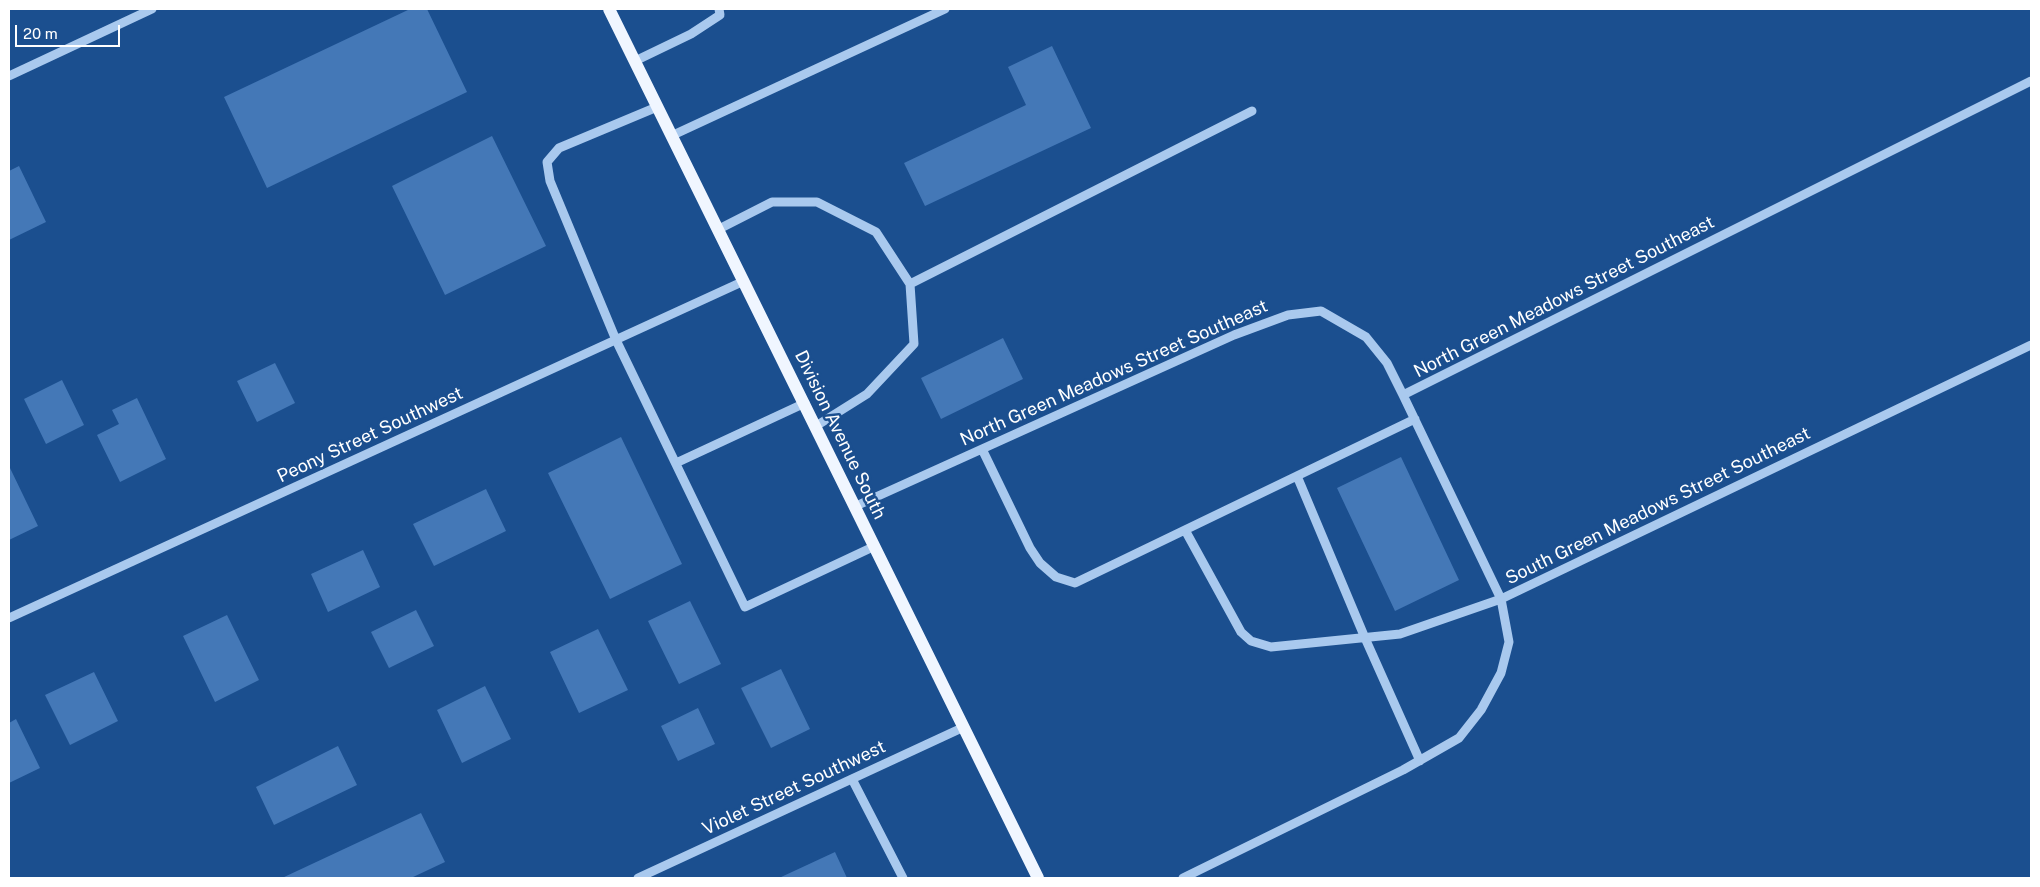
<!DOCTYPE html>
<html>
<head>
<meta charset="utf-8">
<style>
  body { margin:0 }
  #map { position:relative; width:2040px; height:887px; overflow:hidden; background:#1b4f8f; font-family:"Public Sans",sans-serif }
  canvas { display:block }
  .frame { position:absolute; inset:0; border:10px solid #fff; pointer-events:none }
  .scale { position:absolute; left:15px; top:25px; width:105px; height:22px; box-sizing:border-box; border:2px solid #fff; border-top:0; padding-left:6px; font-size:15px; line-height:18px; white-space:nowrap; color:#fff; -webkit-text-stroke:4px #1b4f8f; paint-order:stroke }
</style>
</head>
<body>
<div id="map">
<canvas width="2040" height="887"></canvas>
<div class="frame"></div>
<div class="scale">20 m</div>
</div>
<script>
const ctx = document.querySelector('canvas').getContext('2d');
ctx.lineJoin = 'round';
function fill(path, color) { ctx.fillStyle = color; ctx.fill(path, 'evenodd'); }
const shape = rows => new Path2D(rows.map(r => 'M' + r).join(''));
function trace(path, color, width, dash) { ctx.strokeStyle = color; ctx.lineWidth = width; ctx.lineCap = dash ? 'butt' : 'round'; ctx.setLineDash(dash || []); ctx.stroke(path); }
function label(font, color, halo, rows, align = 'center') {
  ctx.font = font + ' "Public Sans",sans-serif'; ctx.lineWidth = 5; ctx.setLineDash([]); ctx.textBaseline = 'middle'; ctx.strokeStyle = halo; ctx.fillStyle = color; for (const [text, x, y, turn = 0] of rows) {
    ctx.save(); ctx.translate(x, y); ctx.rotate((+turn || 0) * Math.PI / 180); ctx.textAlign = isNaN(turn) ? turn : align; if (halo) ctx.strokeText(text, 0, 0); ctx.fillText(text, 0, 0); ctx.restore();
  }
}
const building = shape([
  [410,9,427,9,467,92,267,188,224,97],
  [1052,46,1091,128,925,206,904,163,1026,105,1008,67],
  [492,136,546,246,445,295,392,186],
  [19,166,46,222,9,240,9,171],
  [1003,338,1023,379,941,419,921,378],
  [275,363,295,403,257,422,237,381],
  [62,380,84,425,46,444,24,399],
  [137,398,166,459,120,482,97,435,119,424,112,410],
  [621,437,682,564,610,599,548,473],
  [1401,457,1459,580,1395,611,1337,488],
  [10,468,38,526,9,540,9,469],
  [486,489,506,531,434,566,413,524],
  [363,550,380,587,328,612,311,574],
  [690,601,721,664,679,684,648,621],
  [416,610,434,646,389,668,371,632],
  [227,615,259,680,215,702,183,636],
  [598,629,628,690,579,713,550,652],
  [781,669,810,729,771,748,741,688],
  [94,672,118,721,70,745,45,695],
  [485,686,511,739,462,763,437,710],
  [698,708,715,744,678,761,661,726],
  [16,719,40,768,9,783,9,723],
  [338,746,357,785,274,825,256,787],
  [421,813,445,862,411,878,282,878],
  [835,852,847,878,779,878]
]);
const minor = shape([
  [635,61,691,34,720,15,719,9],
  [9,76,152,9],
  [657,107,559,148,547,162,550,181,616,340,745,607,875,546],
  [671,136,945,9],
  [717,230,772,202,817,202,876,232,910,284,914,344,867,394,816,426],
  [910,284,1252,111],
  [1403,395,2031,81],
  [982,449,1030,548,1040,563,1056,577,1075,583,1415,419],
  [676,463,805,403],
  [1297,476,1365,638,1420,761],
  [856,506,1234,335,1288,315,1321,311,1366,337,1387,363,1403,395,1501,599,1509,642,1501,673,1481,710,1459,738,1403,770,1183,878],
  [1185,530,1241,632,1251,641,1271,647,1400,634,1501,599,2031,345],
  [9,618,744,281],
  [852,779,903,878],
  [638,878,964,727]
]);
const major = shape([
  [609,9,1038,878]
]);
const streetNames = [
  ["North Green Meadows Street Southeast",1564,297,-27],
  ["North Green Meadows Street Southeast",1114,373,-24],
  ["Peony Street Southwest",370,435,-25],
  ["Division Avenue South",840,435,64],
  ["South Green Meadows Street Southeast",1658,506,-26],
  ["Violet Street Southwest",794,788,-25]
];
fill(building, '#4478b7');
trace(minor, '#a9c9ee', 9);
trace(major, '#f0f6ff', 12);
label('18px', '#fff', '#1b4f8f', streetNames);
</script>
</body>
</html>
